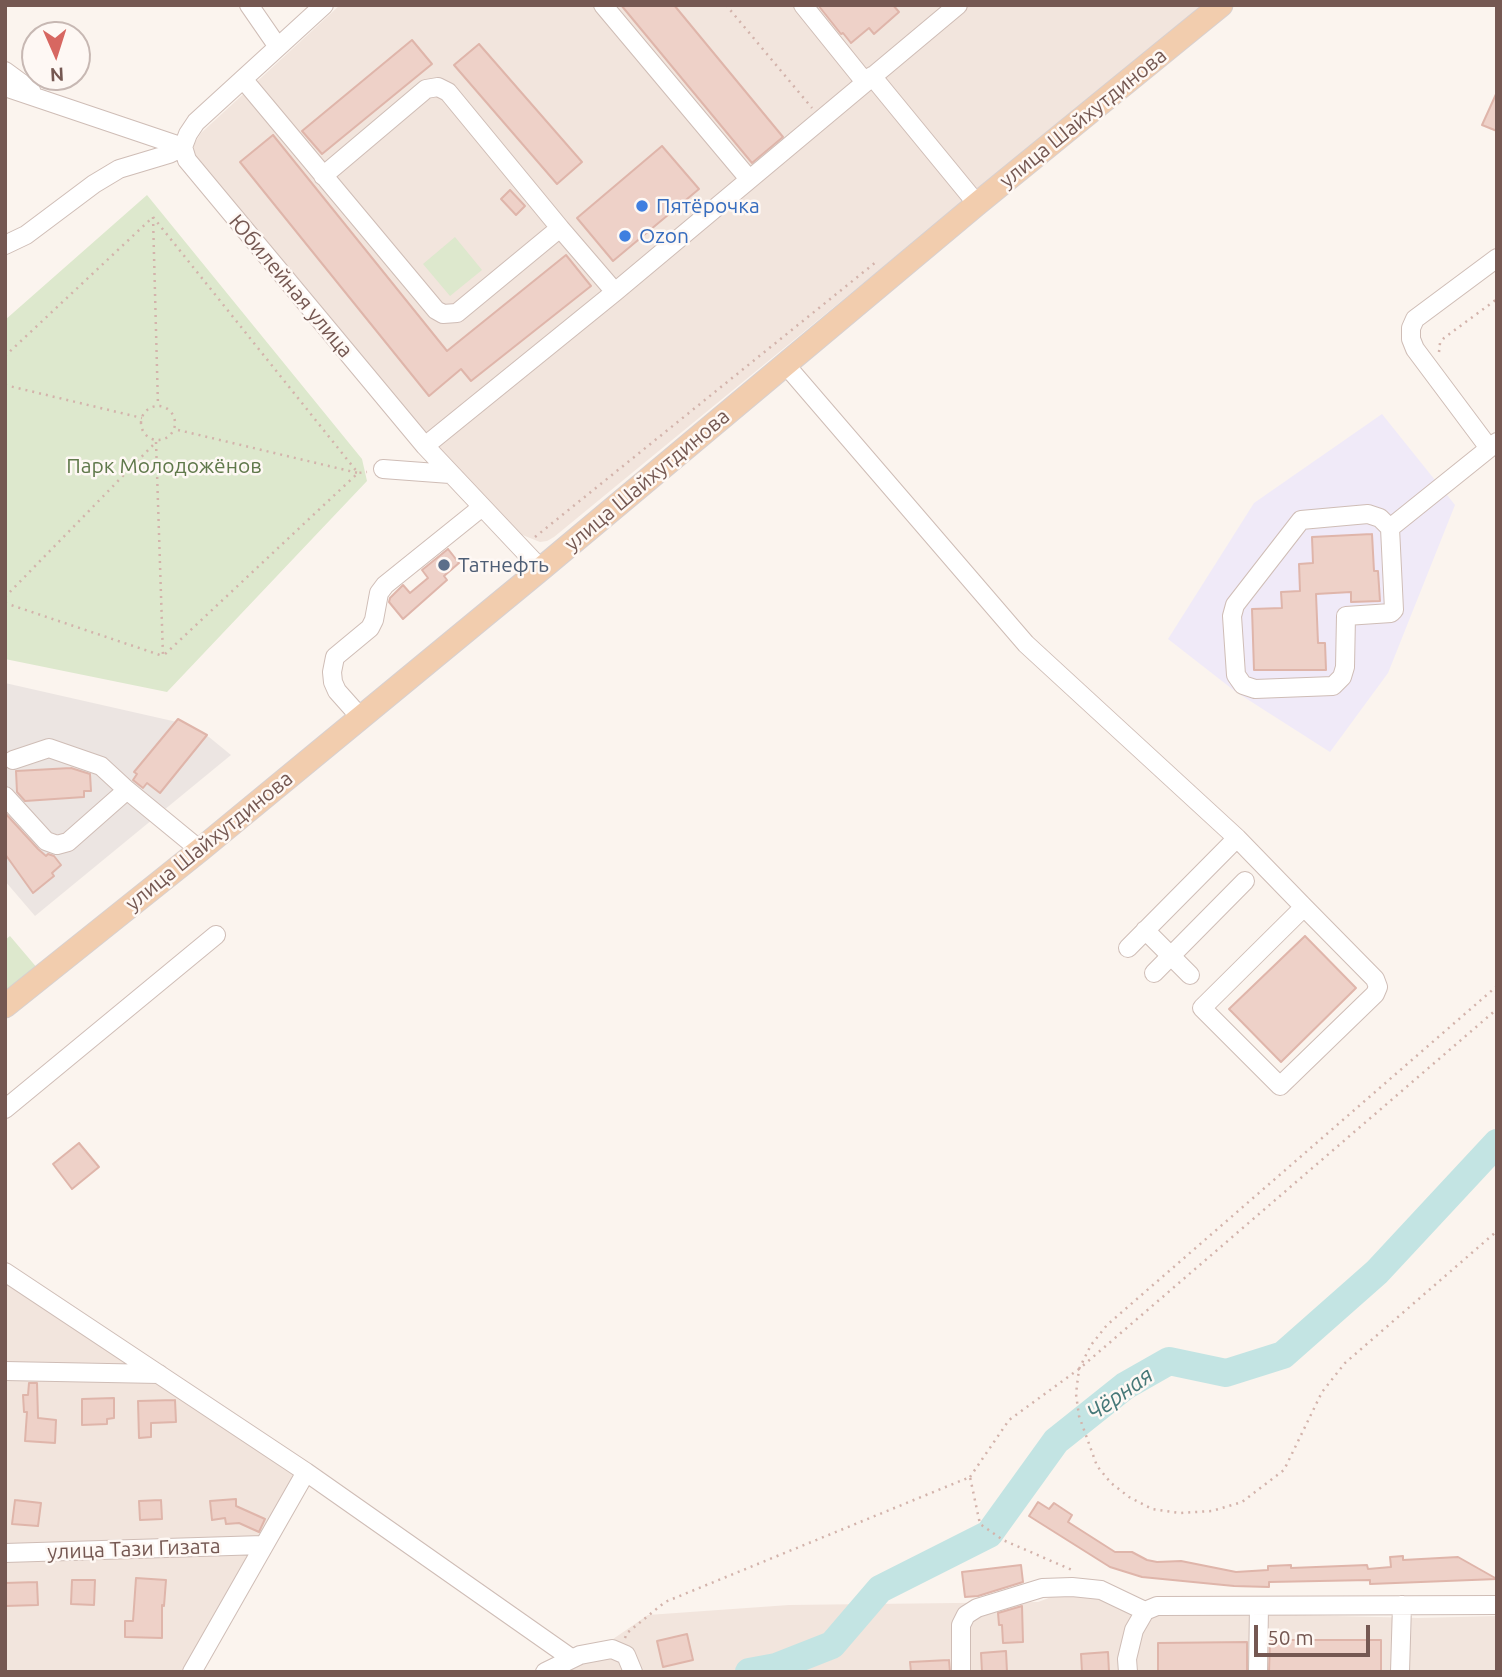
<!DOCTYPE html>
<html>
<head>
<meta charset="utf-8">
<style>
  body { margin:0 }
  #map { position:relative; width:1502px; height:1677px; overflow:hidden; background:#fbf4ee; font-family:Ubuntu,sans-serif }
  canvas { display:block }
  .frame { position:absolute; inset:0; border:7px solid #755852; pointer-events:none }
  .north { position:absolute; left:21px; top:21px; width:70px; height:70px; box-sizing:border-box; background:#fef8f4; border:2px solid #c7b8b3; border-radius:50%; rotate:177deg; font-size:19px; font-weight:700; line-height:28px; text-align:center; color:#755852 }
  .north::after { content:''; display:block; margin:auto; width:24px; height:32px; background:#d76761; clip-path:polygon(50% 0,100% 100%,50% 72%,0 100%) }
  .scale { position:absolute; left:1254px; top:1625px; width:116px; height:32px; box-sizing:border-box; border:4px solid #755852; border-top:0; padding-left:9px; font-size:21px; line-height:24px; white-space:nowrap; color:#755852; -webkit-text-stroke:5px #fef8f4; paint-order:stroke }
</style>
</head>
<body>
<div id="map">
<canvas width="1502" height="1677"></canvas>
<div class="frame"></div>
<div class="north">N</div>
<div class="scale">50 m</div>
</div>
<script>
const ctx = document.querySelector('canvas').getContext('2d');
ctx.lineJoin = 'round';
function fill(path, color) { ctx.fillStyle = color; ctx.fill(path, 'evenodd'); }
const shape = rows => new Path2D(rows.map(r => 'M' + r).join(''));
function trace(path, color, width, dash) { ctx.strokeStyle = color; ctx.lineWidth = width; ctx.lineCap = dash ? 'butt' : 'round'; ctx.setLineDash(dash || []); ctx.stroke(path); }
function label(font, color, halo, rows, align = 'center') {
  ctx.font = font + ' Ubuntu,sans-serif'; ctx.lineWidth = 5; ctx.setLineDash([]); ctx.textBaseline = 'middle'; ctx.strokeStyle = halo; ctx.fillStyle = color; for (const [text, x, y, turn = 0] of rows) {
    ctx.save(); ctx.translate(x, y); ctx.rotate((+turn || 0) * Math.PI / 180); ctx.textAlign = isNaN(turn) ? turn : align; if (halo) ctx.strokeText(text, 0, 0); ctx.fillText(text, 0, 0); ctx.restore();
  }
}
const residential = shape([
  [340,5,1202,5,554,537,547,541,540,542,520,534,426,437,193,155,194,144,201,133],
  [5,1280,296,1472,184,1672,5,1672],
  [1071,1594,1100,1598,1132,1611,1418,1618,1497,1616,1497,1672,565,1672,648,1615,789,1605,1038,1602,1054,1596]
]);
const industrial = shape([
  [5,683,177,722,209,737,231,755,35,916,5,881]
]);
const education = shape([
  [1382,414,1455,505,1388,673,1330,752,1236,692,1168,639,1254,503]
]);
const green = shape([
  [147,195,362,459,367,481,167,692,5,659,5,320],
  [455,237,482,270,450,296,423,264],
  [10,936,38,969,5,995,5,940]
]);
const river = shape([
  [749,1672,776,1667,832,1645,880,1589,989,1534,1056,1441,1125,1386,1169,1361,1226,1373,1283,1355,1377,1272,1497,1143]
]);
const building = shape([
  [621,5,674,5,783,137,752,163,621,5],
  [818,5,893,5,899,12,874,34,869,28,851,43,843,33,841,34,818,5],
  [412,40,432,64,322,154,302,131,412,40],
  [479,44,582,162,557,184,454,65,479,44],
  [1497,92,1497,131,1482,125,1497,92],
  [273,135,447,351,566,255,591,286,471,381,461,369,429,396,240,162,273,135],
  [662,146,699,189,613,261,577,218,662,146],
  [510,190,525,206,516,215,501,199,510,190],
  [1372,534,1374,571,1378,571,1380,601,1351,602,1351,592,1316,594,1318,643,1325,643,1326,670,1254,670,1252,609,1282,608,1281,592,1300,591,1299,564,1313,563,1312,537,1372,534],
  [448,549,459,563,444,576,447,580,403,619,389,602,390,598,403,585,410,593,428,578,422,570,448,549],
  [178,719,207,735,160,793,147,783,143,788,133,780,137,774,134,772,178,719],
  [71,768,90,774,91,791,84,791,84,797,25,801,17,792,16,771,71,768],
  [5,813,38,849,46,856,48,854,54,856,61,865,52,873,54,876,33,893,5,854,5,813],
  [1305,936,1356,988,1281,1062,1229,1009,1305,936],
  [79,1143,99,1167,72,1189,53,1164,79,1143],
  [29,1383,37,1383,38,1418,56,1420,55,1443,25,1441,27,1412,24,1412,23,1395,28,1395,29,1383],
  [114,1398,114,1418,107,1419,107,1424,82,1425,82,1399,114,1398],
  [175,1400,176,1422,151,1423,151,1437,139,1438,138,1401,175,1400],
  [236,1499,236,1506,265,1519,259,1532,239,1523,226,1524,225,1518,212,1520,210,1501,236,1499],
  [15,1500,41,1503,38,1526,12,1524,15,1500],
  [161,1500,162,1519,140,1520,139,1501,161,1500],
  [1038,1502,1049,1509,1054,1503,1072,1515,1068,1522,1115,1552,1132,1552,1147,1560,1157,1562,1181,1561,1236,1572,1268,1570,1268,1566,1291,1565,1291,1568,1367,1565,1368,1569,1391,1567,1390,1557,1403,1556,1403,1560,1458,1557,1497,1579,1370,1584,1370,1580,1269,1582,1269,1587,1234,1586,1142,1577,1110,1567,1029,1516,1038,1502],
  [1021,1565,1023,1582,978,1596,965,1597,962,1572,1021,1565],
  [136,1578,166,1580,164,1606,162,1605,162,1638,125,1637,125,1621,133,1621,136,1578],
  [72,1580,95,1580,94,1605,71,1604,72,1580],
  [37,1582,38,1605,5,1606,5,1583,37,1582],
  [1022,1606,1023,1642,1003,1643,1002,1625,999,1625,998,1613,1022,1606],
  [687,1634,693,1660,663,1667,657,1641,687,1634],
  [1270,1640,1381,1640,1381,1672,1269,1672,1270,1640],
  [1247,1642,1247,1672,1158,1672,1158,1643,1247,1642],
  [1006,1651,1007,1672,982,1672,981,1653,1006,1651],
  [1108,1652,1109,1672,1082,1672,1081,1654,1108,1652],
  [949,1660,950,1672,911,1672,910,1662,949,1660]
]);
const path = shape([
  [726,5,812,108],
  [153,217,358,473,174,429],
  [153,217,158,406],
  [1439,352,1440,343,1444,338,1497,299],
  [5,356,153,217],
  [5,385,142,418],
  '141 423a17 17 0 1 1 34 0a17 17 0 1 1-34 0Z',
  [156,442,163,656,358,473,367,472],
  [535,537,876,262],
  [5,597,156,442],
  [5,603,163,656],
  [1497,986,1107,1325,1091,1345,1079,1369,1076,1394,1079,1416,1097,1466,1111,1483,1129,1497,1152,1509,1180,1513,1212,1511,1242,1502,1284,1470,1322,1392,1345,1363,1497,1231],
  [970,1477,1009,1420,1079,1369,1497,1009],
  [625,1638,627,1633,665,1602,970,1477,980,1524,1003,1540,1072,1570]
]);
const minor = shape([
  [249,5,278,47],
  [324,5,196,122,188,134,183,147,187,160,425,446,541,569],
  [603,5,749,179],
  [803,5,865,82],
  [5,71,31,90],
  [872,76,977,204],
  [243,79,436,310,443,314,457,313,560,228,615,292],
  [5,87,183,147],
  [323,176,426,89,438,87,448,92,560,228],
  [5,245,26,235,94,184,119,169,169,154,183,147],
  [785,364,1026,644,1237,838,1304,907,1375,979,1378,987,1375,994,1280,1086,1202,1008,1304,907],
  [425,446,615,292,958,5],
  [1489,448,1415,349,1411,339,1411,328,1415,319,1497,258],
  [383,469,450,474],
  [1368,514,1380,518,1390,528,1394,610,1391,613,1346,616,1345,667,1342,677,1333,686,1255,689,1243,685,1236,675,1232,616,1235,605,1301,520,1368,514],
  [1390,528,1497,442],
  [361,718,337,691,333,682,332,672,335,657,370,628,374,620,379,593,385,585,482,507],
  [13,760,49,748,101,766,127,790],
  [5,796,46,841,57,845,68,842,127,790,200,850],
  [1145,930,1190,975],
  [1128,948,1237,838],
  [1154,973,1245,881],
  [5,1109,216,935],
  [5,1272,306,1472,571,1658],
  [5,1371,159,1374],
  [5,1553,263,1545],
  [192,1672,306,1472],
  [545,1672,580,1655,612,1649,626,1655,633,1672],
  [961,1672,961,1625,966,1615,977,1608,1042,1588,1072,1587,1101,1590,1145,1611],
  [1128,1672,1127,1659,1134,1630,1145,1611,1157,1606,1497,1605],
  [1258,1672,1259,1606],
  [1400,1672,1402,1605]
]);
const major = shape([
  [5,1006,200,850,541,569,977,204,1221,5]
]);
const markers = [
  [642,206,7,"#3f7fe0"],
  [625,236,7,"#3f7fe0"],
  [444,565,7,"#5c6f8a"]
];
const streetNames = [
  ["улица Шайхутдинова",1083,118,-39],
  ["Юбилейная улица",291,286,50],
  ["улица Шайхутдинова",647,480,-40],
  ["улица Шайхутдинова",209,841,-39],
  ["улица Тази Гизата",134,1549,-2]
];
const shopNames = [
  ["Пятёрочка",656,206],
  ["Ozon",639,236]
];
const parkNames = [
  ["Парк Молодожёнов",164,466]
];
const serviceNames = [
  ["Татнефть",458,565]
];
const waterNames = [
  ["Чёрная",1120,1394,-35]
];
fill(residential, '#f2e5dd');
fill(industrial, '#ece5e2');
fill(education, '#f0eaf8');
fill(green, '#dde8cd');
trace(river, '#c3e4e3', 28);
fill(building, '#eed1c8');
trace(building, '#dfb5aa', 2);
trace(minor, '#cfbdb6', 20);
trace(major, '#d8d0cf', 25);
trace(path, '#d3b3ab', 2.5, [2, 5]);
trace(minor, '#fff', 18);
trace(major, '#f2cdae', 23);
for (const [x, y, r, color] of markers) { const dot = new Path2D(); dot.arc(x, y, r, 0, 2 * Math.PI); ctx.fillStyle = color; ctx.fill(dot); trace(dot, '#fef8f4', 2.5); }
label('21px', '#755852', '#fef8f4', streetNames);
label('21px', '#366cbe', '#fef8f4', shopNames, 'left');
label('21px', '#60794b', '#fef8f4', parkNames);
label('21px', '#4e5e75', '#fef8f4', serviceNames, 'left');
label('italic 23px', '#467878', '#fef8f4', waterNames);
</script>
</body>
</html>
